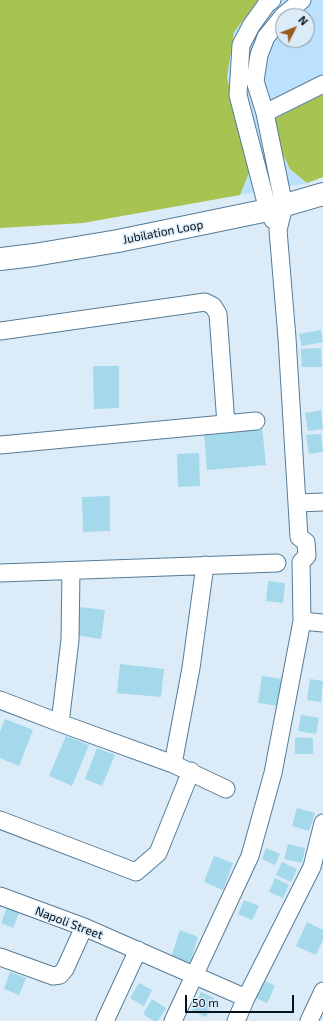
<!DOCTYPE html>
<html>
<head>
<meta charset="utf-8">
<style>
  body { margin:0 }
  #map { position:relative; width:323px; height:1021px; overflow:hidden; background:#dbebf8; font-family:"Exo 2",sans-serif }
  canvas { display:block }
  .north { position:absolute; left:275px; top:8px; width:40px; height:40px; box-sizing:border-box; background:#dbebf8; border:1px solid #8594a0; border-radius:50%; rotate:48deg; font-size:11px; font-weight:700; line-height:16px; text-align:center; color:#04121c }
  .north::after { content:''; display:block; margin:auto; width:14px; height:18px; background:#975b1d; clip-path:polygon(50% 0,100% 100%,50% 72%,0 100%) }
  .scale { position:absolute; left:185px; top:995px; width:109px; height:18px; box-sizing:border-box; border:2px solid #04121c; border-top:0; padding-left:5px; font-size:12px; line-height:14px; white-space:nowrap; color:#04121c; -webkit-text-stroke:3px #dbebf8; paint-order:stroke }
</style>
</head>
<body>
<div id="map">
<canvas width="323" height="1021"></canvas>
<div class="north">N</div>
<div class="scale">50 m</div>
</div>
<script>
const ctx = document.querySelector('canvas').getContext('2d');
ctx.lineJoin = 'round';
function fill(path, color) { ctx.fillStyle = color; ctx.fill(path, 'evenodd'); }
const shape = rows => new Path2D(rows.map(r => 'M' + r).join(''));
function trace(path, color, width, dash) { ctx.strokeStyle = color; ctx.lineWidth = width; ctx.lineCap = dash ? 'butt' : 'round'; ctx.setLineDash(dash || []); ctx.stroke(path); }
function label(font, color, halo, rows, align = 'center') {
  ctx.font = font + ' "Exo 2",sans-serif'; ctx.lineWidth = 3; ctx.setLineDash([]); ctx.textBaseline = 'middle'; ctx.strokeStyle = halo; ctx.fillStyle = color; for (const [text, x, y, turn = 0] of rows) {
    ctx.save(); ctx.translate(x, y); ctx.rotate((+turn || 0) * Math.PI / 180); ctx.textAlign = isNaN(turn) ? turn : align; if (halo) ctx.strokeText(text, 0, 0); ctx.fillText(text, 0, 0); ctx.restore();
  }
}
const built = shape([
  [259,0,323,0,323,177,307,183,240,195,249,173,227,77,234,32],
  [283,16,307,16,307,40,283,40]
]);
const green = shape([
  [0,0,259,0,234,32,227,77,249,173,240,195,83,223,0,228],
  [323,94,323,177,307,183,290,169,282,152,273,120]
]);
const building = shape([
  [321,330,323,342,302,346,299,334],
  [321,348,322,367,302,367,301,349],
  [93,366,119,366,119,408,94,409],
  [321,410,323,429,308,431,305,413],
  [262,427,266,465,207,470,204,432],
  [321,434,323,452,309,454,306,435],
  [199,453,200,486,178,487,177,454],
  [110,496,110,531,83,532,82,497],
  [268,581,285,583,283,603,266,601],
  [80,607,105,610,101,639,76,635],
  [120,664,164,669,161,697,117,693],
  [262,676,283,679,279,706,258,703],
  [310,679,323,681,321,702,307,700],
  [301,715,319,718,316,734,298,731],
  [5,719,33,730,19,766,0,758,0,732],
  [66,736,89,745,72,786,49,776],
  [295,737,313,738,313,754,295,754],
  [97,748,115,755,102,786,85,779],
  [297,808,315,813,309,831,292,826],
  [288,844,305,848,302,863,284,859],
  [266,848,280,854,275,865,262,859],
  [214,856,233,863,223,890,204,882],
  [282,862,297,869,291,882,276,875],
  [275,878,289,885,283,898,269,892],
  [244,900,259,906,252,920,238,914],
  [7,908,19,913,13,928,1,923],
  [307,922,323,930,323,940,316,955,296,946],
  [180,930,198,937,190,963,171,957],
  [10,972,26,978,19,995,4,989],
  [260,978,275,986,267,1003,251,996],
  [139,983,152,990,144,1006,130,998],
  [201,992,214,998,206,1017,192,1011],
  [152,999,166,1008,158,1021,154,1021,143,1014]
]);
const minor = shape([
  [272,0,266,5,251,26,241,45,238,95,268,210,273,220],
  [283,16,302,0],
  [265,113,323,84],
  [0,331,205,302,213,306,218,314,226,424],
  [0,445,256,421],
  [297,503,323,502],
  [0,573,277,563],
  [302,621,323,623],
  [0,700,60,723,173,764,226,789],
  [60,723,70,640,71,571],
  [173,764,191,668,205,565],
  [0,820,136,872,158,853,191,771],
  [0,896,84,927,246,998],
  [0,957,53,976,60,975,65,969,84,927],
  [105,1021,138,950],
  [173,1021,250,856,273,773,302,621,301,562,307,556,306,542,299,537,287,338,278,230,284,206,265,113,255,81,259,55,266,37,283,16],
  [236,1021,246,998,312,867,323,823],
  [309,1021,323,991]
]);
const secondary = shape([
  [0,259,34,255,118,241,268,210,323,194]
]);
const streetNames = [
  ["Jubilation Loop",163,232,-11],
  ["Napoli Street",69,923,21]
];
fill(built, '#bbe1ff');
fill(green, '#a7c352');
fill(building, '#a3d9eb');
trace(minor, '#567c98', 19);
trace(secondary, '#567c98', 24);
trace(minor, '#fff', 17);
trace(secondary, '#fff', 22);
label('12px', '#04121c', '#dbebf8', streetNames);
</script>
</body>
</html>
